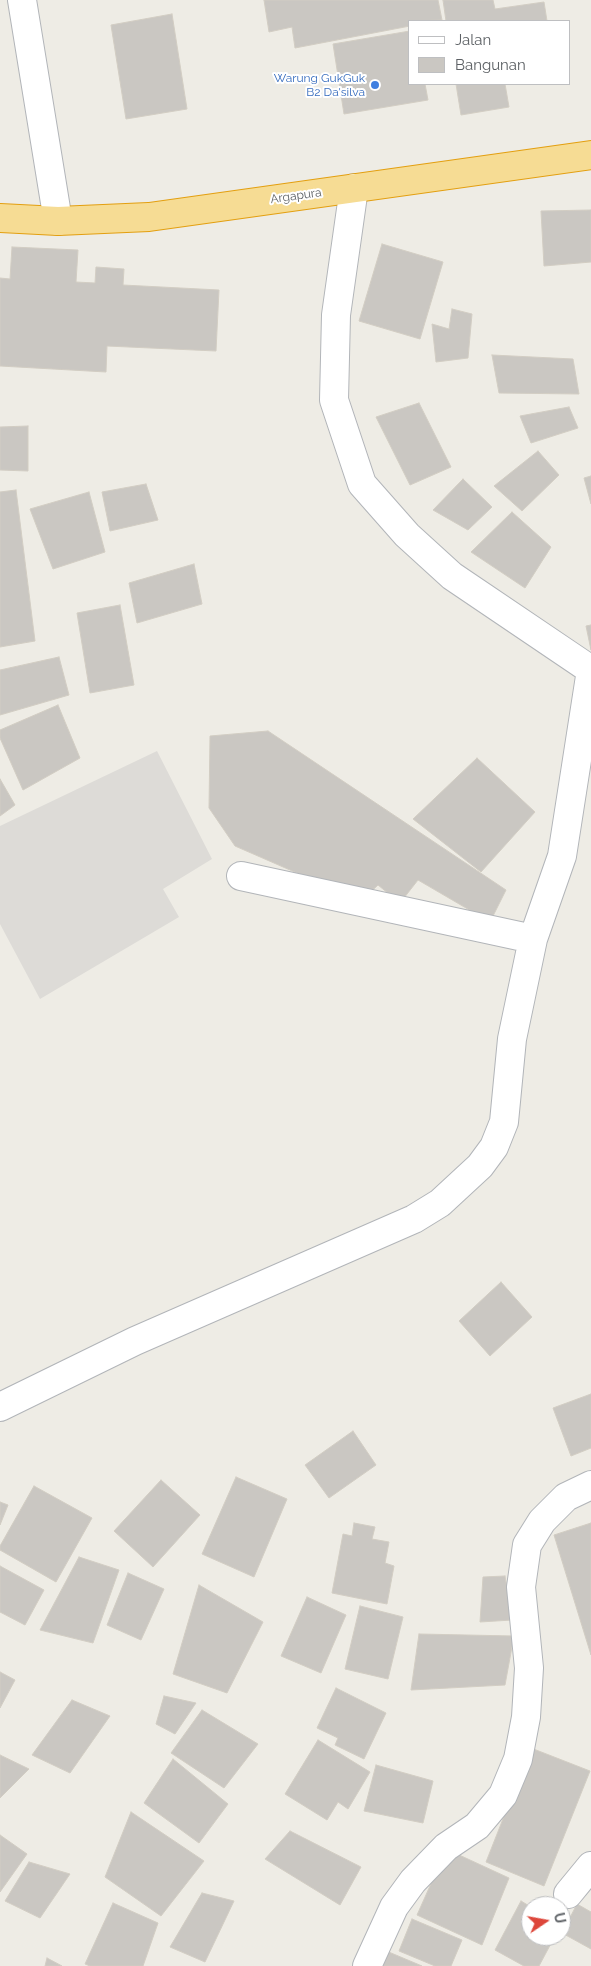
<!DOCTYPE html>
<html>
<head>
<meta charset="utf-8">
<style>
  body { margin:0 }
  #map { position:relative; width:591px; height:1966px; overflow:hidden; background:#eeece5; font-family:Raleway,sans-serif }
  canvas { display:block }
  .legend { position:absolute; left:408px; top:20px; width:162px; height:65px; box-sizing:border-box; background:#fff; border:1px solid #bebfc1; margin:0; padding:6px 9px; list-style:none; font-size:15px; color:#5c6064 }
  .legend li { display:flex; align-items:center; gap:10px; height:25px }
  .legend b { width:25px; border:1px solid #bebfc1 }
  .north { position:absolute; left:521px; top:1896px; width:50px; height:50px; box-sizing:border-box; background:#fff; border:1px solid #bebfc1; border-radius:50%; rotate:78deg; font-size:14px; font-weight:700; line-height:20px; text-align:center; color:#5c6064 }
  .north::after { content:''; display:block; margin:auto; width:18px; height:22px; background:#dd473b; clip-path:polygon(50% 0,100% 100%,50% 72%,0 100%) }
</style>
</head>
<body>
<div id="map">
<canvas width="591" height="1966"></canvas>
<ul class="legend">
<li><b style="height:6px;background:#fff"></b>Jalan</li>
<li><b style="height:14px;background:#cac7c2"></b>Bangunan</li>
</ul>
<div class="north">U</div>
</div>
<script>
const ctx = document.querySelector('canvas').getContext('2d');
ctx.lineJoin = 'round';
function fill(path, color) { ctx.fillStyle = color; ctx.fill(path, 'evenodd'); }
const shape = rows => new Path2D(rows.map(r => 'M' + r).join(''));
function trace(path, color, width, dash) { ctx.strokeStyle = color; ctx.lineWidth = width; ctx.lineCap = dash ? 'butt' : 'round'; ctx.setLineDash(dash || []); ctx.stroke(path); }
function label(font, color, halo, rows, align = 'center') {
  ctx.font = font + ' Raleway,sans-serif'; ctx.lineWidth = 4; ctx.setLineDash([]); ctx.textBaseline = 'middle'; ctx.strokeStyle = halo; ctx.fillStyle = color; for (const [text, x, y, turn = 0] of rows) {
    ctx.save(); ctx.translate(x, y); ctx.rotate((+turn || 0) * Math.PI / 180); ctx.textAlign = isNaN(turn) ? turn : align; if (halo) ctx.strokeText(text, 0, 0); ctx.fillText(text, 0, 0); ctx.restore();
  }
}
const industrial = shape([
  [157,751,212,859,163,889,179,917,40,999,0,924,0,826]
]);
const building = shape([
  [264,0,438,0,442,20,410,21,410,26,295,48,292,27,269,32,264,0],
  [443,0,493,0,495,9,544,2,547,21,446,21,443,0],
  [172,14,187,109,126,119,111,25,172,14],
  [410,31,410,84,425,84,428,100,344,114,333,44,410,31],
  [456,84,505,84,509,107,461,115,456,84],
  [591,210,591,262,544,266,541,211,591,210],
  [382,244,443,262,420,339,359,321,382,244],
  [12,247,78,250,76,282,95,283,96,267,124,269,123,285,219,290,216,351,107,346,106,372,0,366,0,278,10,279,12,247],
  [452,309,472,314,468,358,436,362,432,324,449,329,452,309],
  [492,355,573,359,579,394,499,393,492,355],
  [419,403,451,467,410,485,376,417,419,403],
  [569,407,578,428,531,443,520,416,569,407],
  [28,426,28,471,0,470,0,427,28,426],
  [538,451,559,475,522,511,494,486,538,451],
  [591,476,591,504,584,478,591,476],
  [463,479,492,507,468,530,433,510,463,479],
  [146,484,158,520,110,531,102,492,146,484],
  [16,490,35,641,0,647,0,492,16,490],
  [89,492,105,552,53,569,30,509,89,492],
  [512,512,551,547,525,588,471,552,512,512],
  [194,564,202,604,137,623,129,583,194,564],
  [120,605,134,685,90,693,77,613,120,605],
  [591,625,591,650,586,626,591,625],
  [59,657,69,695,0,715,0,670,59,657],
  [58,705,80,758,23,790,0,738,0,730,58,705],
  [268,731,506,890,490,922,418,880,400,903,378,885,361,901,235,846,209,808,210,736,268,731],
  [477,758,535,812,481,872,413,819,477,758],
  [0,779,15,805,0,816,0,779],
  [501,1282,532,1317,490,1356,459,1321,501,1282],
  [591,1394,591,1448,571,1456,553,1408,591,1394],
  [353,1431,376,1465,329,1498,305,1465,353,1431],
  [236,1477,287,1499,254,1577,202,1554,236,1477],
  [161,1480,200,1515,153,1567,114,1531,161,1480],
  [34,1486,92,1518,56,1582,0,1550,0,1546,34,1486],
  [0,1502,8,1505,0,1525,0,1502],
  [354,1523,375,1527,372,1539,389,1542,385,1563,394,1566,387,1604,332,1593,343,1534,352,1536,354,1523],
  [591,1523,591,1655,554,1535,591,1523],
  [79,1557,119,1570,93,1643,40,1630,79,1557],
  [0,1566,44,1590,25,1625,0,1612,0,1566],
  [128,1573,164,1589,141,1640,107,1625,128,1573],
  [505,1576,512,1620,480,1622,483,1577,505,1576],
  [199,1585,263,1622,227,1693,173,1674,199,1585],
  [307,1597,346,1615,321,1673,281,1656,307,1597],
  [360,1606,403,1617,388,1679,345,1669,360,1606],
  [419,1634,514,1636,505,1685,411,1690,419,1634],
  [0,1672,15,1680,0,1708,0,1672],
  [336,1688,386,1713,364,1759,335,1745,338,1738,317,1728,336,1688],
  [164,1696,196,1703,175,1734,156,1724,164,1696],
  [72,1700,110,1716,70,1773,32,1755,72,1700],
  [202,1710,258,1744,224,1788,171,1753,202,1710],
  [318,1740,370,1772,348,1809,338,1802,327,1820,285,1794,318,1740],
  [531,1748,590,1771,544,1886,486,1862,531,1748],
  [0,1755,29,1769,0,1798,0,1755],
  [173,1759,228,1804,199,1843,144,1803,173,1759],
  [376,1765,433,1781,423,1823,364,1811,376,1765],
  [131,1812,204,1861,161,1916,105,1877,131,1812],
  [290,1831,361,1867,340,1905,265,1859,290,1831],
  [0,1835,27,1854,0,1892,0,1835],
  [457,1854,509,1878,482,1945,417,1915,438,1868,457,1854],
  [29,1862,70,1874,40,1918,5,1901,29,1862],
  [202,1893,234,1901,205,1962,170,1947,202,1893],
  [521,1901,531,1907,531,1936,555,1936,539,1966,524,1966,495,1950,521,1901],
  [113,1903,158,1923,143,1966,90,1966,85,1964,113,1903],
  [577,1904,591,1912,591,1949,562,1933,577,1904],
  [412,1919,462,1940,451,1966,435,1966,399,1951,412,1919],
  [384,1950,422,1966,377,1966,384,1950],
  [47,1958,62,1966,45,1966,47,1958]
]);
const street = shape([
  [22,0,58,221],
  [354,188,336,315,334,400,362,484,407,535,452,576,591,670],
  [241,876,533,939],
  [0,1407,135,1341,414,1219,440,1203,480,1166,494,1147,504,1122,512,1039,533,939,562,856,591,670],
  [568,1894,591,1866],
  [367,1966,394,1907,413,1881,446,1847,477,1826,503,1795,518,1759,526,1717,529,1668,521,1587,527,1545,542,1521,566,1497,591,1485]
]);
const highway = shape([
  [0,218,58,221,149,217,591,155]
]);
const markers = [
  [375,85,5,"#3f7fe0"]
];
const shopNames = [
  ["Warung GukGuk",365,78],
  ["B2 Da'silva",365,92]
];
const streetNames = [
  ["Argapura",296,196,-8]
];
fill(industrial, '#dddbd7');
fill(building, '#cac7c2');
trace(building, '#d2cdc3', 1);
trace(street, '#b2b5b9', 30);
trace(highway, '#e39f10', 30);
trace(street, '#fff', 28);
trace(highway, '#f6dc94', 28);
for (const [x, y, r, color] of markers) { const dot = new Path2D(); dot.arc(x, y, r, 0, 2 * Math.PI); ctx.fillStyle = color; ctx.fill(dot); trace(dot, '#fff', 2); }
label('12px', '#366cbe', '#fff', shopNames, 'right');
label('12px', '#5c6064', '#fff', streetNames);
</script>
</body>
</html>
